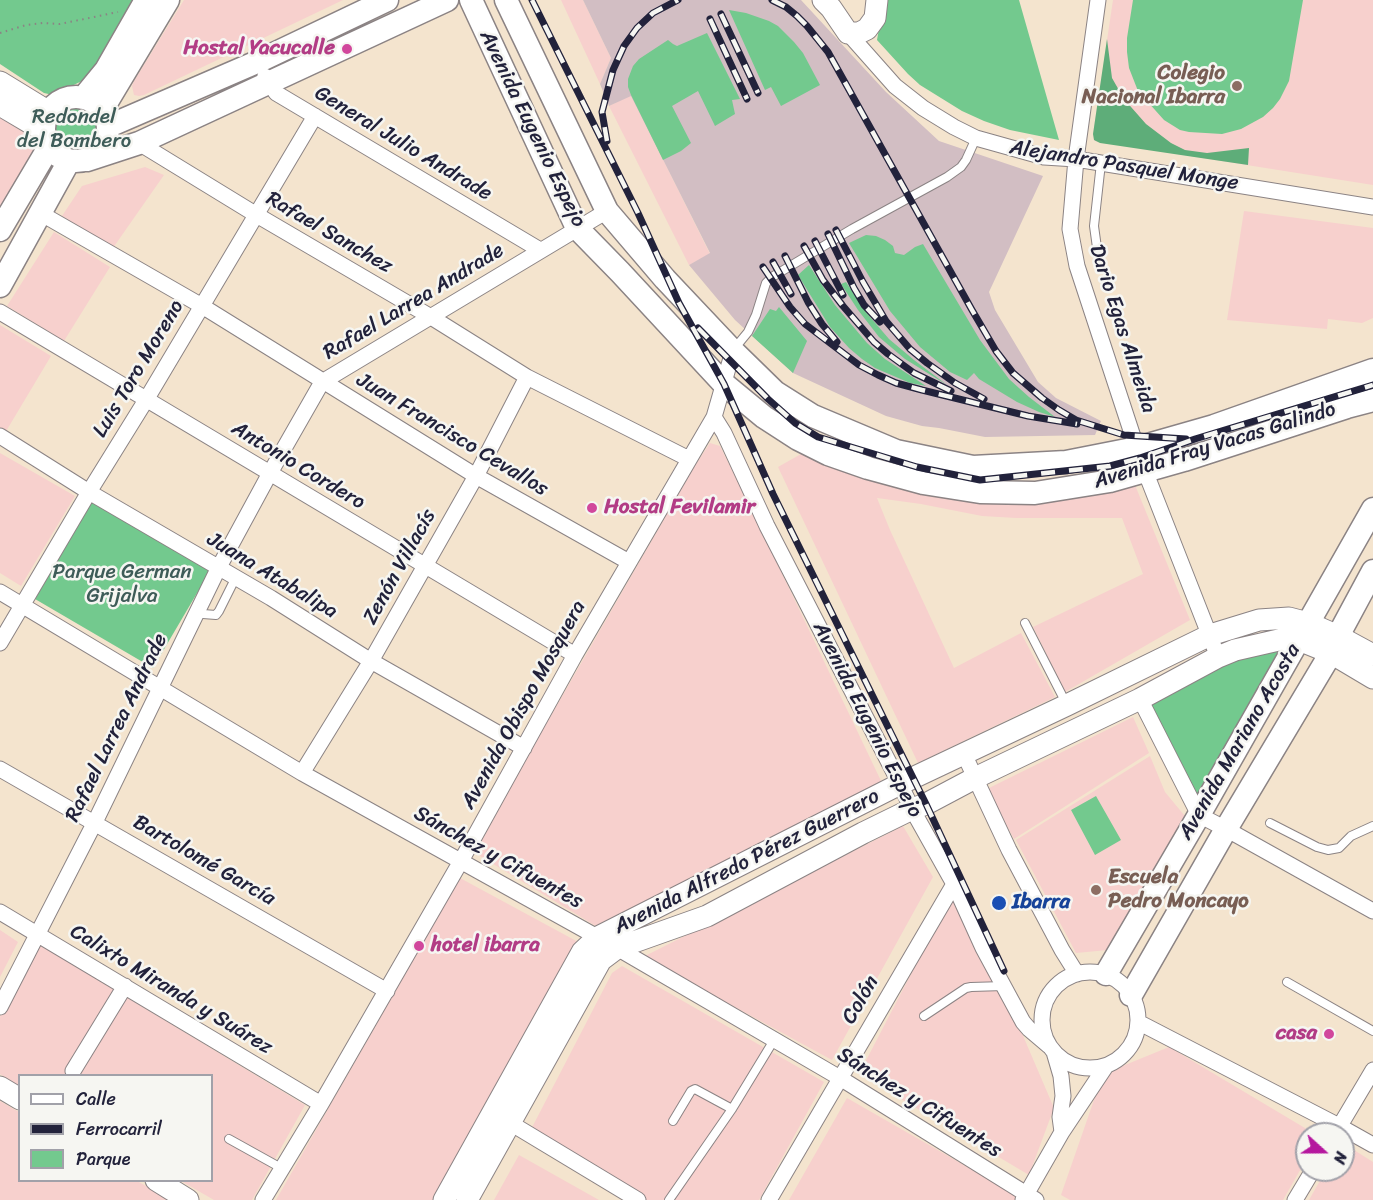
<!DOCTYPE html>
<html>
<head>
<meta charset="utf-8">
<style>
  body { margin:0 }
  #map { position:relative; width:1373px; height:1200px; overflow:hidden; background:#f4e4ce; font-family:Sriracha,sans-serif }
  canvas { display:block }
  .legend { position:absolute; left:18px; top:1074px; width:195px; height:108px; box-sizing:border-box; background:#f6f6f2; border:2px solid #a1a1a9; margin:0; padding:8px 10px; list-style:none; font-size:18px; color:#22223b }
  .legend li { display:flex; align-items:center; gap:12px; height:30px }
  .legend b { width:30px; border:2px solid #a1a1a9 }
  .north { position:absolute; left:1295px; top:1122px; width:60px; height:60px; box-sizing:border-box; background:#f6f6f2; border:2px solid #a1a1a9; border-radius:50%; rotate:111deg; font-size:16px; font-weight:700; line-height:24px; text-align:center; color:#22223b }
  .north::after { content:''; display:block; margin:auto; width:21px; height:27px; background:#b5179e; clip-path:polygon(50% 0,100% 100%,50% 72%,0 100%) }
</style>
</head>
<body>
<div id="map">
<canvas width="1373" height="1200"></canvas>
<ul class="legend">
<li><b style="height:8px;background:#fff"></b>Calle</li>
<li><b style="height:8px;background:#22223b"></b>Ferrocarril</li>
<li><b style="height:16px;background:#73c98e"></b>Parque</li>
</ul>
<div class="north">N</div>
</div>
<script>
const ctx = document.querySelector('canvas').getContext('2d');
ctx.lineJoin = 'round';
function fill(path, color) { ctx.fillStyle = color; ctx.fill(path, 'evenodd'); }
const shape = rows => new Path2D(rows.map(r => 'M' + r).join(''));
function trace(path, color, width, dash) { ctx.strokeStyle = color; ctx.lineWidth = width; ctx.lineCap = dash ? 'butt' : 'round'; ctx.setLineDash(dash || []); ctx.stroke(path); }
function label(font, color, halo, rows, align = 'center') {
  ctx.font = font + ' Sriracha,sans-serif'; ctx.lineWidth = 5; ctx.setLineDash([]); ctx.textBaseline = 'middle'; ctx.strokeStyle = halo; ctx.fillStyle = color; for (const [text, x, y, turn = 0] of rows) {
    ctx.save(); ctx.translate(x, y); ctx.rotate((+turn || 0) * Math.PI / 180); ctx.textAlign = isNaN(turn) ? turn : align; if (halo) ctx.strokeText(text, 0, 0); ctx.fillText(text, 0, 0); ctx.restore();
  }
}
const built = shape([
  [184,0,343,0,144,95,139,96,134,95,132,86,134,81],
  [561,0,583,0,611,58,600,84],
  [1113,0,1373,0,1373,185,1095,141,1094,140,1093,134],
  [631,95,710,254,689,265,609,106],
  [0,118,1,118,45,145,0,218],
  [145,167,164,175,113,248,62,216,82,186],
  [1244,211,1373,228,1373,318,1362,323,1328,319,1327,329,1227,320],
  [54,232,110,267,64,341,7,306],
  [0,325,51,356,5,433,0,429],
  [710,443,720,446,748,502,882,783,599,928,475,853,534,745,694,467],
  [0,453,75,496,21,586,0,573],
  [801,454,869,479,1135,485,1190,620,1065,692,1033,627,1143,574,1122,518,1016,518,982,516,921,504,877,498,890,530,954,668,1021,633,1055,697,918,763,778,467],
  [1133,717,1149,753,1014,839,987,789],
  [1150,756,1165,792,1189,821,1108,950,1076,953,1016,840],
  [903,826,933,877,832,1060,643,957],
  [460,878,580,943,440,1200,276,1200],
  [951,897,1021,1031,1054,1108,1029,1175,859,1074],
  [0,930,18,942,0,977],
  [37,943,305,1105,252,1200,214,1200,181,1181,212,1180,212,1076,20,1076,19,1086,0,1074,0,1017],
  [622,966,824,1082,759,1200,637,1200,526,1139,612,973],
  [1169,1047,1315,1134,1307,1134,1307,1158,1283,1200,1070,1200,1061,1195,1103,1074],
  [847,1098,1018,1196,1016,1200,789,1200],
  [0,1101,19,1112,20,1180,137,1181,171,1200,0,1200],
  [1343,1143,1373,1162,1373,1200,1309,1200,1326,1170,1343,1170],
  [519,1155,599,1200,494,1200]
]);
const industrial = shape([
  [583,0,801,0,886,92,939,141,1043,176,989,292,995,310,1038,382,1056,398,1101,421,1095,435,985,437,939,428,922,426,886,416,793,373,735,320,689,265,710,253,631,96,609,106,600,84,611,58]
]);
const green = shape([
  [0,0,138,0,96,77,84,80,53,95,44,93,0,64],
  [884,0,1019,0,1059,140,1010,130,984,121,962,111,920,85,908,74,877,40],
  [1133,0,1303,0,1289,81,1280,99,1273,108,1263,117,1241,129,1222,134,1189,132,1180,130,1164,120,1138,91,1129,68,1127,52,1127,38],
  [729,10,746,13,769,21,778,26,794,42,803,53,820,85,781,106,771,87,765,90],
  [707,33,740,99,732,100,735,114,715,126,698,91,672,106,691,143,681,151,663,160,631,95,628,87,628,79,633,66,639,59,668,40,673,44,677,46],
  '50 130a24 24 0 1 1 48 0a24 24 0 1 1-48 0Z',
  [866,235,876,236,885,240,893,246,895,253,904,255,915,247,923,244,980,340,1009,379,1029,397,1055,417,1039,412,1017,402,979,379,974,373,967,380,950,372,920,347,890,311,849,243],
  [809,265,835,305,867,343,885,359,926,386,910,383,875,368,862,359,849,348,830,327,798,275],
  [846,282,865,311,889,339,914,360,947,385,905,359,879,337,858,310,841,284],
  [779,307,807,341,793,373,752,336,770,309,776,311],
  [92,501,210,571,153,668,35,599],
  [1287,646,1196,798,1147,702,1234,657],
  [1096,796,1121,840,1095,855,1071,810]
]);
const forest = shape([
  [1107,39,1112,78,1124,99,1146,124,1171,143,1185,150,1207,153,1249,148,1248,165,1100,143,1094,140,1093,134]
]);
const path = shape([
  [0,33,26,25,43,23,60,24,118,12]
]);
const lane = shape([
  [1098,255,1094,226,1101,163],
  [734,349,748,332,756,315,766,283,772,277,852,229,947,177,961,167,966,160,976,138],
  [198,611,203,614,216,615,219,611,236,577],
  [1025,623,1067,705],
  [1270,823,1317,847,1328,850,1339,848,1351,836,1373,826],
  [1287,982,1373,1031],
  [924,1016,966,988,971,987,1004,986],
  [673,1121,691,1091,695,1089,732,1109],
  [229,1139,283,1169],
  [669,1200,732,1109,774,1040]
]);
const street = shape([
  [1098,0,1076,159,1070,229,1077,266,1140,458,1218,657],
  [848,33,895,86,923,108,954,127,976,138,1044,157,1076,159,1373,207],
  [265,76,276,93,540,250],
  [139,143,255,214,431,317,527,377,689,459],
  [40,213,202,306,476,476,629,562],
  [0,312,575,655],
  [714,417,724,433,767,526,900,784,912,809,954,884,983,948,1023,1022,1029,1029,1049,1046],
  [0,436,89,492,271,598,371,661,524,748],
  [0,592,302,773,617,948,840,1078,1036,1200],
  [0,643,89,492,146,400,315,116],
  [1140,699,1199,815,1226,829,1373,911],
  [964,754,1009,850,1062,950,1077,974],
  [0,769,387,991],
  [302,773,371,661,476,476,527,377],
  [0,912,321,1104],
  '1042 1020a48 48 0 1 1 96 0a48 48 0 1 1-96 0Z',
  [0,1007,95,822,219,567,270,473,322,382,607,211],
  [1138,1022,1339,1126,1373,1145],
  [1054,1052,1061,1076,1063,1096,1060,1117,1062,1132],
  [73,1071,125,986],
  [502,1118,638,1200],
  [1335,1134,1373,1070],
  [263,1200,321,1104,461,861,575,655,714,417,733,351],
  [769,1200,954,884],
  [1023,1200,1062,1132,1106,1066],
  [1295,1200,1313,1170]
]);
const secondary = shape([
  [823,0,831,8,848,33,859,33,867,29,875,18,877,0],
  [0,82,49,112],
  [0,105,44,131],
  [0,1087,20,1099],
  [156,1180,188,1200],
  [444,1200,582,952,598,937,900,784,1067,705,1210,635,1259,620,1289,618,1308,623,1338,636,1373,655],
  [467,1200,601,960,617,948,707,916,863,833,912,809,926,804,975,778,1140,699,1218,657,1235,650,1283,639,1299,640,1331,653,1373,678]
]);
const primary = shape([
  [471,0,577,228,620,272,724,384,764,417,798,439,828,454,868,468,923,483,980,492,1035,493,1110,481,1184,460,1347,407,1373,400],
  [506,0,607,211,665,279,733,351,775,392,813,416,896,451,973,467,1066,462,1137,448,1214,426,1373,370],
  '44 129a32 32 0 1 1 64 0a32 32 0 1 1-64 0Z',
  [83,98,106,70,146,0],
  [102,110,168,0],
  [109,126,257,62,387,0],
  [87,160,139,143,447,0],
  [0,230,49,147],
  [0,286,69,161],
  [1106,974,1199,815,1373,509],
  [1131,995,1226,829,1331,653,1338,636,1373,571]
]);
const rail = shape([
  [532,0,638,213,679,303,724,384,773,494,926,804,1004,971],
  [772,0,786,7,797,16,807,26,828,52,972,310,996,351,1013,373,1042,398,1059,410,1076,420,1124,435,1186,439],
  [721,14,758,93],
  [710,19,747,99],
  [607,141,602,112,613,70,624,46,637,28,653,13,678,0],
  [836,230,863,282,886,321,910,349,927,363,955,383,984,399],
  [828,234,854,288,864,305,880,322],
  [815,241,843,295],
  [804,246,823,280,843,306,874,342,888,354,914,373,951,391],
  [785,256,808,302,822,324,837,342],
  [773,262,791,294],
  [763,267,790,307,805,324,859,365,878,375,896,383,922,390,1028,416,1077,424],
  [698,328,768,399,795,423,818,437,917,467,980,480,1110,466,1140,458,1195,439,1373,385]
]);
const markers = [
  [347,49,6,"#d1479c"],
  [1237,86,6,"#8d6e63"],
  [592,508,6,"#d1479c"],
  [1096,890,6,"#8d6e63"],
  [999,903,8,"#1a4fb4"],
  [419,946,6,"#d1479c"],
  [1329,1034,6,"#d1479c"]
];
const hotelNames = [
  ["Hostal Yacucalle",335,49],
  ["Hostal Fevilamir",604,508,"left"],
  ["hotel ibarra",431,946,"left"],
  ["casa",1317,1034]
];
const educationNames = [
  ["Colegio",1225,74],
  ["Nacional Ibarra",1225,98],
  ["Escuela",1108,878,"left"],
  ["Pedro Moncayo",1108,902,"left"]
];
const parkNames = [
  ["Redondel",74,118],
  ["del Bombero",74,142],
  ["Parque German",122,573],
  ["Grijalva",122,597]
];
const streetNames = [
  ["Avenida Eugenio Espejo",532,129,64],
  ["General Julio Andrade",403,144,31],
  ["Alejandro Pasquel Monge",1124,166,9],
  ["Rafael Sanchez",329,233,30],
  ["Rafael Larrea Andrade",414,302,-31],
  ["Dario Egas Almeida",1122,329,72],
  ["Luis Toro Moreno",139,369,-59],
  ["Juan Francisco Cevallos",452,435,31],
  ["Avenida Fray Vacas Galindo",1215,446,-17],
  ["Antonio Cordero",298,466,31],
  ["Zenón Villacís",400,567,-61],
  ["Juana Atabalipa",272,576,31],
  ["Avenida Obispo Mosquera",524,705,-61],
  ["Avenida Eugenio Espejo",867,720,63],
  ["Rafael Larrea Andrade",117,728,-64],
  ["Avenida Mariano Acosta",1240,742,-60],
  ["Sánchez y Cifuentes",498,858,29],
  ["Bartolomé García",204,861,30],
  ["Avenida Alfredo Pérez Guerrero",747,862,-27],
  ["Calixto Miranda y Suárez",171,990,31],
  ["Colón",861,1000,-60],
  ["Sánchez y Cifuentes",919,1103,32]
];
const transitNames = [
  ["Ibarra",1012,903]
];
fill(built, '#f7d0cd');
fill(industrial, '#d2bec3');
fill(green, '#73c98e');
fill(forest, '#5ead79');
trace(lane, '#8b8384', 10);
trace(street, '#8b8384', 17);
trace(secondary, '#8b8384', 23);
trace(primary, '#8b8384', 25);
trace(path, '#8b8384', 2, [1.5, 4.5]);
trace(lane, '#fff', 8);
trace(street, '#fff', 15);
trace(secondary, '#fff', 21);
trace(primary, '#fff', 22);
trace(rail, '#22223b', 7);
trace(rail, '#f6f6f2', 4.5, [14]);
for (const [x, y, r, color] of markers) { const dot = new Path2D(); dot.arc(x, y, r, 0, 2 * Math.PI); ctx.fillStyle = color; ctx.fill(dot); trace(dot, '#f6f6f2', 2); }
label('bold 21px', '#b23c85', '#f6f6f2', hotelNames, 'right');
label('bold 21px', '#785e54', '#f6f6f2', educationNames, 'right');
label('21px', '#3e5c58', '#f6f6f2', parkNames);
label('21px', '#22223b', '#f6f6f2', streetNames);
label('bold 21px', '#164399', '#f6f6f2', transitNames, 'left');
</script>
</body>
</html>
